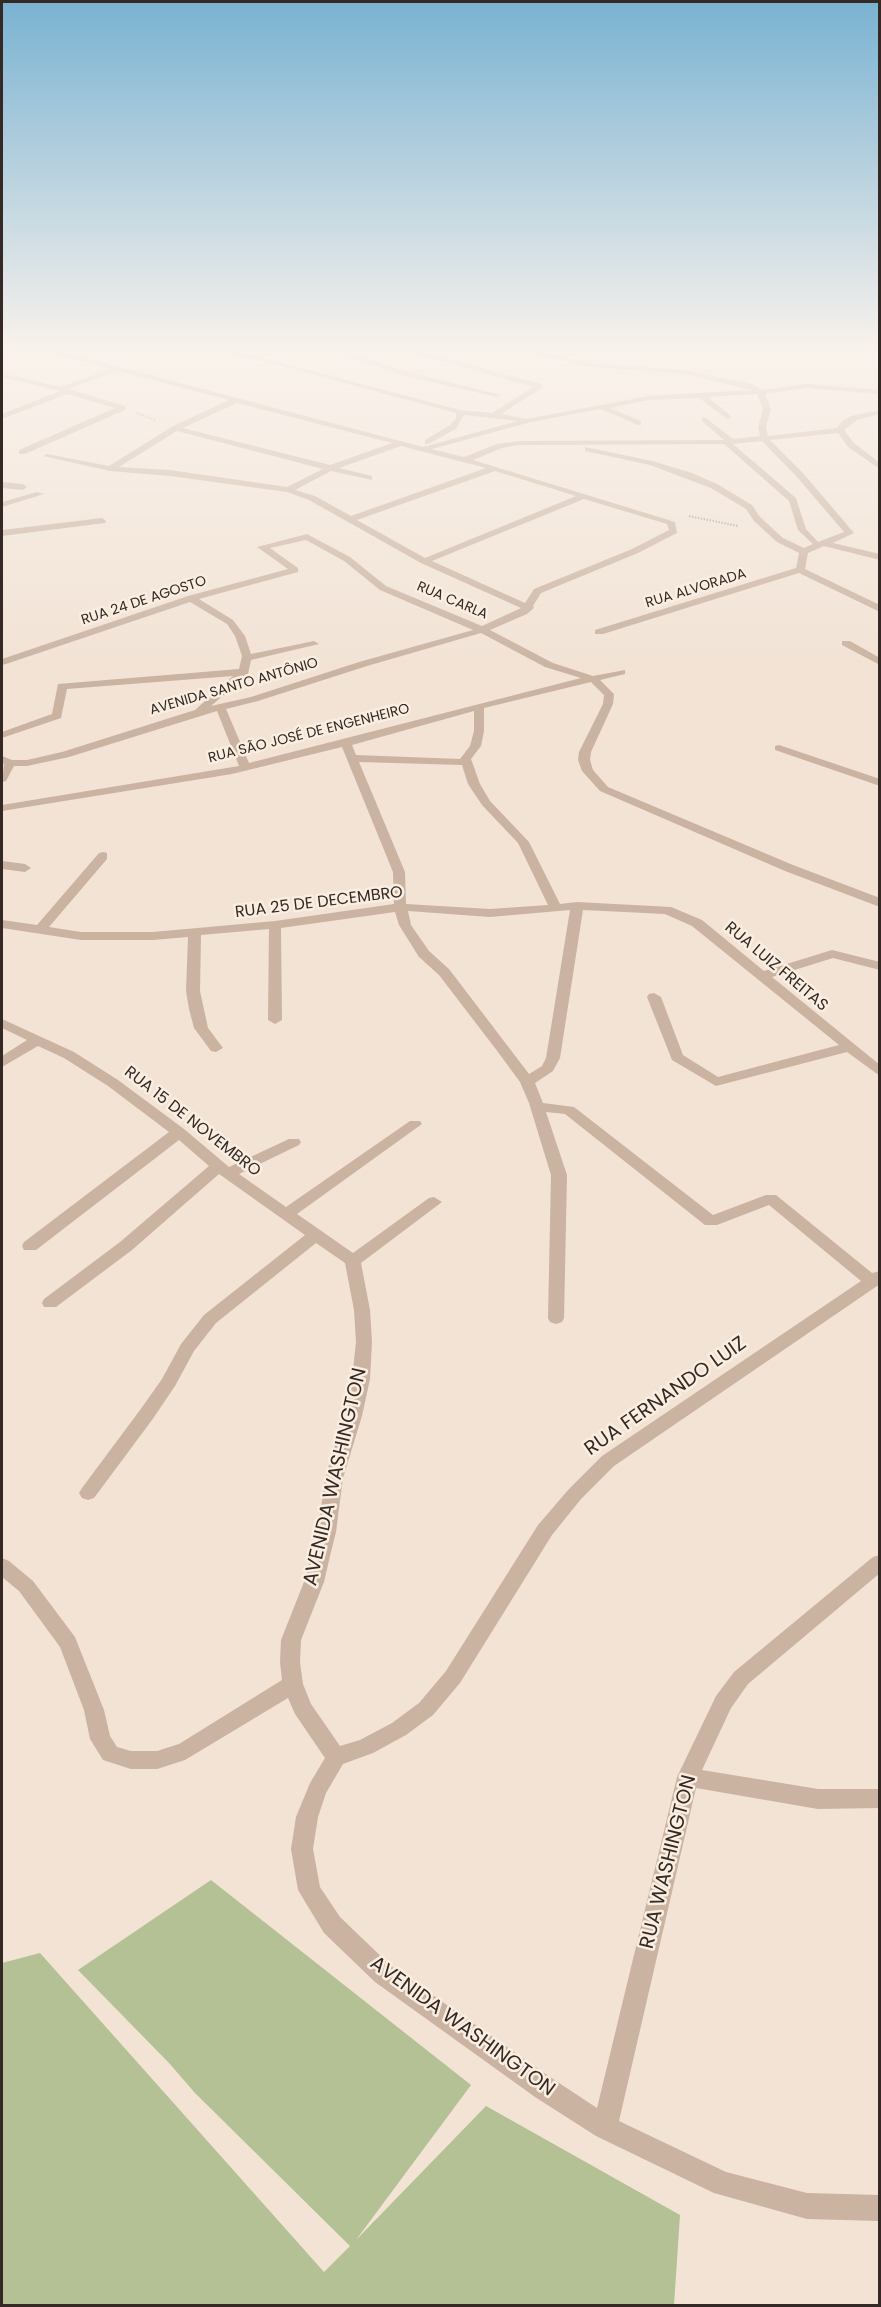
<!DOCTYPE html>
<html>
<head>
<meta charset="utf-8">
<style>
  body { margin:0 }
  #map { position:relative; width:881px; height:2307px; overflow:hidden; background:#f2e3d5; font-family:Poppins,sans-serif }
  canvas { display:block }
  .frame { position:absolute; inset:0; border:3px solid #342924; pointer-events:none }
</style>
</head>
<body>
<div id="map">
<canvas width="881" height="2307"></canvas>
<div class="frame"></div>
</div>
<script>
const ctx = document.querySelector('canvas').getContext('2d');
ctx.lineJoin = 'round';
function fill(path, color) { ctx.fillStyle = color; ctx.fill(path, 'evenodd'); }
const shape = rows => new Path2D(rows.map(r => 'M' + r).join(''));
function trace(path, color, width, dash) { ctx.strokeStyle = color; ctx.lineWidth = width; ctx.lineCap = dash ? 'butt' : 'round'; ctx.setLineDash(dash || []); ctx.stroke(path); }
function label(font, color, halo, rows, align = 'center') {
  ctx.font = font + ' Poppins,sans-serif'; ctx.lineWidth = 5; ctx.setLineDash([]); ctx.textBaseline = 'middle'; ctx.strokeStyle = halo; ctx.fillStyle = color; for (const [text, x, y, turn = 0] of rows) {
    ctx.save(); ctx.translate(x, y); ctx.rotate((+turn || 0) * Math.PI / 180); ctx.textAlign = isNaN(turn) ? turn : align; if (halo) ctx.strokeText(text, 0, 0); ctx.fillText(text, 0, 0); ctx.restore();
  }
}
const green = shape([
  [211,1880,471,2085,356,2240,486,2106,680,2215,674,2305,2,2305,2,1963,40,1953,324,2272,350,2246,195,2093,169,2063,78,1970]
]);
const path = shape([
  [137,413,155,420],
  [689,516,738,526]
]);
const minor = shape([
  [35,348,48,348,423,447,518,421,464,415,456,429,428,444,425,444,425,440,450,425,456,418,456,413,274,364,217,351,146,348,225,348,460,410,492,413,533,387,395,348,407,348,542,384,542,388,501,414,526,419,649,396,752,390,684,374,589,367,512,348,526,348,589,363,684,370,753,384,761,390,807,384,880,390,880,394,807,388,765,394,771,409,766,427,768,436,837,428,842,421,851,416,880,410,880,414,857,420,844,430,854,443,880,463,880,469,848,447,838,433,770,440,803,473,854,533,833,543,880,554,880,560,824,546,808,553,805,569,880,605,880,612,799,573,603,634,595,634,595,630,796,568,799,553,777,542,754,521,746,509,711,488,650,465,585,451,585,447,652,461,692,473,717,484,752,505,760,517,783,538,804,548,813,544,798,530,789,501,724,444,519,445,502,448,473,460,675,522,677,533,638,553,541,593,533,606,534,608,527,614,490,630,553,663,593,676,625,670,625,674,600,680,614,694,613,704,591,752,590,760,593,770,608,787,793,865,880,898,880,907,785,871,600,791,582,771,578,760,579,752,603,704,604,695,591,682,484,708,484,731,481,746,471,759,480,784,490,801,529,842,560,904,577,902,671,907,702,920,764,971,832,950,880,962,880,970,833,958,772,977,880,1065,880,1076,847,1052,716,1086,672,1060,647,997,649,994,654,993,661,997,683,1055,718,1077,839,1045,692,926,665,914,583,910,560,1058,553,1071,535,1083,543,1103,574,1107,713,1215,766,1195,776,1195,872,1273,880,1271,880,1284,614,1466,581,1499,552,1535,460,1683,433,1715,406,1735,373,1753,343,1764,326,1793,318,1817,313,1849,320,1887,340,1917,391,1966,553,2079,597,2108,677,1777,716,1696,734,1672,873,1557,880,1555,880,1573,748,1684,731,1708,702,1770,818,1789,880,1789,880,1808,818,1809,696,1788,619,2121,726,2172,807,2193,880,2195,880,2221,807,2219,714,2193,596,2136,535,2097,375,1982,324,1933,298,1890,291,1849,296,1817,310,1783,325,1758,295,1714,288,1698,185,1760,157,1769,131,1769,103,1760,90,1739,84,1710,60,1647,19,1591,2,1577,2,1558,9,1561,33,1581,75,1637,104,1710,110,1736,117,1747,131,1751,157,1751,179,1744,282,1680,280,1662,281,1640,304,1582,318,1532,325,1478,344,1416,352,1379,356,1342,354,1310,345,1263,316,1243,216,1323,194,1351,175,1386,152,1420,94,1498,88,1500,82,1498,79,1493,82,1488,140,1410,162,1379,181,1344,204,1315,305,1235,219,1174,132,1250,56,1307,44,1307,42,1303,44,1299,120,1242,209,1166,179,1140,36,1250,24,1250,22,1246,24,1242,169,1132,108,1086,64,1058,38,1046,2,1067,2,1056,27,1040,2,1028,2,1019,74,1052,118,1080,184,1129,229,1167,289,1139,299,1139,301,1142,299,1145,239,1174,286,1207,410,1121,420,1121,422,1124,297,1214,353,1253,429,1198,434,1197,442,1202,361,1263,370,1310,372,1342,370,1379,362,1416,343,1478,336,1532,330,1556,324,1582,301,1640,300,1662,303,1684,311,1704,340,1746,360,1740,392,1723,419,1703,446,1671,538,1525,569,1489,602,1456,861,1281,769,1205,717,1225,705,1225,565,1114,546,1112,567,1175,564,1318,562,1322,556,1324,550,1322,548,1318,551,1175,529,1103,520,1082,498,1052,439,975,419,957,399,925,395,912,281,928,282,1020,275,1024,268,1020,269,929,201,935,200,991,208,1028,223,1048,216,1052,211,1051,194,1028,189,1009,186,991,188,937,153,940,81,940,2,928,2,920,37,925,99,853,103,852,107,853,107,859,49,927,81,932,153,932,275,921,394,904,393,872,342,747,232,774,2,811,2,805,239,766,217,711,69,757,27,766,14,766,6,781,2,782,4,764,2,763,2,756,12,760,27,760,62,752,195,710,233,676,67,689,61,718,2,738,2,732,52,714,58,684,239,669,242,656,235,636,227,624,190,602,6,664,2,665,2,659,188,596,288,569,257,547,307,534,350,557,386,586,482,626,521,608,421,563,309,500,287,492,170,476,110,471,43,456,47,454,109,466,173,426,229,400,118,371,68,389,125,406,125,410,25,454,19,454,19,450,115,408,67,394,2,419,2,414,60,391,2,377,2,373,60,387,110,369,35,348],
  [757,394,763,409,758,427,760,436,733,439,705,417,702,417,702,421,724,440,519,441,497,444,464,457,432,449,531,422,601,409,638,425,641,425,641,421,610,408,649,400,699,398,727,419,730,419,730,415,708,397,757,394],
  [237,403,392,443,330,465,183,428,237,403],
  [177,431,323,469,287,487,170,470,119,467,177,431],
  [762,441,797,477,844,532,818,542,806,529,796,498,733,444,762,441],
  [401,446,486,468,351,516,315,496,295,490,331,471,372,480,372,476,339,468,401,446],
  [495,471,576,496,425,558,357,520,495,471],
  [584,499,667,524,669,530,632,549,534,589,525,603,432,561,584,499],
  [306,540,344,561,380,590,473,630,359,662,251,697,211,706,248,674,251,660,319,644,314,641,251,654,245,636,233,620,199,599,298,572,298,568,270,548,306,540],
  [481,633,545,667,581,678,249,763,226,709,258,701,367,666,481,633],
  [474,711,474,731,470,746,460,759,356,755,352,745,474,711],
  [359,762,462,765,468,784,482,805,518,843,548,905,490,909,406,904,405,872,359,762],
  [570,910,546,1058,542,1066,529,1074,449,969,429,951,411,925,408,911,490,917,570,910],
  [325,348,336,348,405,371,501,395,497,397,400,375,325,348],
  [2,482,23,484,27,487,23,490,2,488,2,482],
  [37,492,44,494,2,507,2,502,37,492],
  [102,518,106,521,105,523,2,536,2,530,102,518],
  [842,641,850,641,880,658,880,665,842,645,842,641],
  [779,745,880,779,880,786,775,750,775,746,779,745],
  [2,861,25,864,31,868,25,872,2,869,2,861]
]);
const farStreetnames = [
  ["RUA ALVORADA",696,589,-17],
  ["RUA 24 DE AGOSTO",144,601,-18],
  ["RUA CARLA",452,601,23],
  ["AVENIDA SANTO ANTÔNIO",234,687,-16],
  ["RUA SÃO JOSÉ DE ENGENHEIRO",309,734,-14]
];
const streetNames = [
  ["RUA 25 DE DECEMBRO",319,903,-7],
  ["RUA LUIZ FREITAS",776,967,40],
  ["RUA 15 DE NOVEMBRO",192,1122,38]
];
const nearStreetnames = [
  ["RUA FERNANDO LUIZ",666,1397,-35],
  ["AVENIDA WASHINGTON",336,1477,-77],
  ["RUA WASHINGTON",669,1862,-76],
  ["AVENIDA WASHINGTON",462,2027,36]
];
fill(green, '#b3c195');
trace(path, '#b69c8b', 2, [1.5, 1.5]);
fill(minor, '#cab3a1');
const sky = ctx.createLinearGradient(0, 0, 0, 671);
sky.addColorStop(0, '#79b2d2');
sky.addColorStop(0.52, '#f9f2ec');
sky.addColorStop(1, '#f9f2ec00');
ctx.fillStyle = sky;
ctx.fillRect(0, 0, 881, 671);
label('14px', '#342924', '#faeee1', farStreetnames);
label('16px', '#342924', '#faeee1', streetNames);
label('20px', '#342924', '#faeee1', nearStreetnames);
</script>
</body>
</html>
